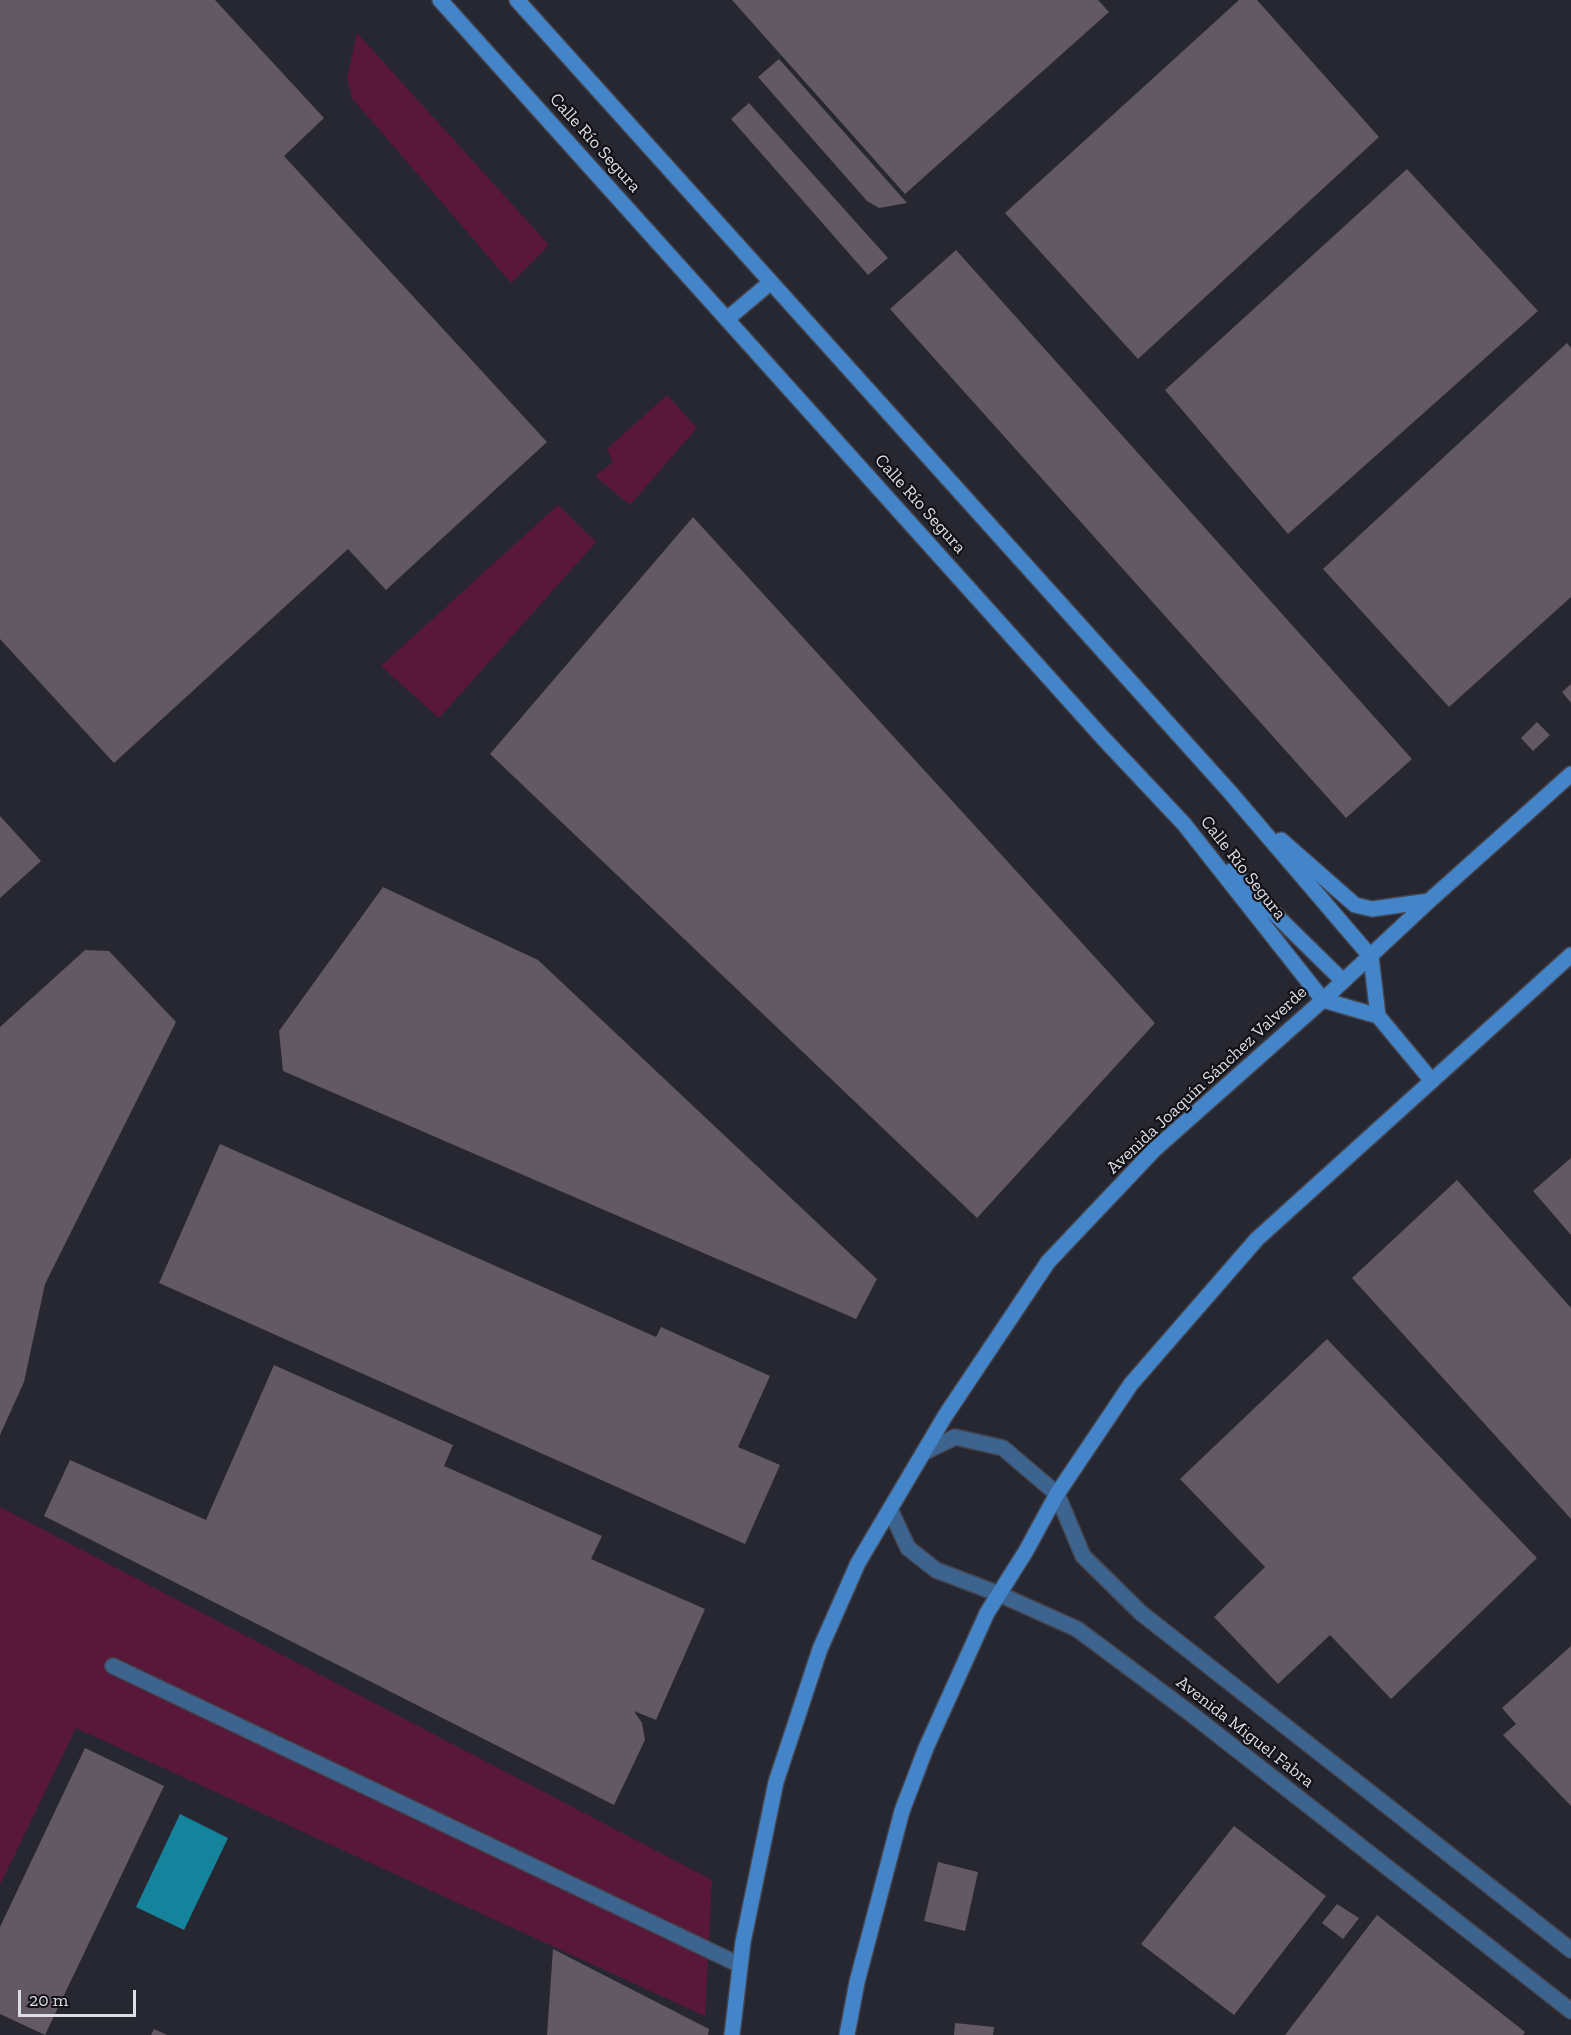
<!DOCTYPE html>
<html>
<head>
<meta charset="utf-8">
<style>
  body { margin:0 }
  #map { position:relative; width:1571px; height:2035px; overflow:hidden; background:#272732; font-family:"Zilla Slab",serif }
  canvas { display:block }
  .scale { position:absolute; left:18px; top:1990px; width:118px; height:27px; box-sizing:border-box; border:3px solid #dedee6; border-top:0; padding-left:8px; font-size:18px; line-height:21px; white-space:nowrap; color:#dedee6; -webkit-text-stroke:4px #111116; paint-order:stroke }
</style>
</head>
<body>
<div id="map">
<canvas width="1571" height="2035"></canvas>
<div class="scale">20 m</div>
</div>
<script>
const ctx = document.querySelector('canvas').getContext('2d');
ctx.lineJoin = 'round';
function fill(path, color) { ctx.fillStyle = color; ctx.fill(path, 'evenodd'); }
const shape = rows => new Path2D(rows.map(r => 'M' + r).join(''));
function trace(path, color, width, dash) { ctx.strokeStyle = color; ctx.lineWidth = width; ctx.lineCap = dash ? 'butt' : 'round'; ctx.setLineDash(dash || []); ctx.stroke(path); }
function label(font, color, halo, rows, align = 'center') {
  ctx.font = font + ' "Zilla Slab",serif'; ctx.lineWidth = 4.5; ctx.setLineDash([]); ctx.textBaseline = 'middle'; ctx.strokeStyle = halo; ctx.fillStyle = color; for (const [text, x, y, turn = 0] of rows) {
    ctx.save(); ctx.translate(x, y); ctx.rotate((+turn || 0) * Math.PI / 180); ctx.textAlign = isNaN(turn) ? turn : align; if (halo) ctx.strokeText(text, 0, 0); ctx.fillText(text, 0, 0); ctx.restore();
  }
}
const green = shape([
  [357,33,549,245,511,283,352,98,347,78],
  [667,395,697,428,630,505,595,476,613,462,607,449],
  [558,505,596,542,439,718,381,666],
  [0,1507,712,1880,705,2016,76,1728,0,1885]
]);
const water = shape([
  [180,1814,228,1838,184,1930,136,1907]
]);
const building = shape([
  [0,0,215,0,324,118,284,156,547,442,386,590,348,549,114,763,0,639],
  [732,0,1098,0,1109,12,905,194],
  [1239,0,1257,0,1379,137,1138,359,1005,213],
  [779,59,907,203,879,208,867,201,758,77],
  [749,103,888,258,868,275,731,119],
  [1407,169,1538,311,1288,534,1165,390],
  [956,250,1412,759,1346,818,890,309],
  [1567,343,1571,348,1571,597,1449,707,1323,569],
  [693,517,1155,1023,977,1218,490,754],
  [1571,684,1571,703,1562,692],
  [1537,722,1550,735,1533,751,1521,738],
  [0,816,41,861,0,898],
  [383,887,538,960,877,1279,856,1319,283,1071,279,1031],
  [85,950,109,951,176,1022,45,1284,24,1382,0,1435,0,1027],
  [220,1144,656,1337,661,1327,770,1376,738,1447,780,1465,745,1544,159,1283],
  [1571,1158,1571,1235,1533,1191],
  [1457,1180,1571,1308,1571,1519,1352,1278],
  [1327,1339,1537,1558,1391,1699,1330,1635,1278,1684,1214,1617,1265,1567,1180,1479],
  [274,1365,453,1445,444,1466,602,1536,591,1559,705,1609,656,1720,634,1711,642,1723,645,1740,614,1805,44,1516,70,1460,206,1520],
  [1571,1646,1571,1806,1503,1735,1516,1724,1502,1708],
  [85,1748,164,1786,45,2035,0,2014,0,1927],
  [1234,1826,1326,1896,1234,2015,1141,1944],
  [938,1862,978,1872,965,1931,924,1921],
  [1337,1904,1359,1918,1343,1939,1322,1923],
  [1377,1915,1525,2032,1523,2035,1285,2035],
  [553,1949,709,2029,708,2035,547,2035],
  [955,2023,994,2027,993,2035,954,2035],
  [154,2029,167,2035,151,2035]
]);
const minor = shape([
  [923,1453,955,1437,1003,1448,1057,1494,1083,1556,1141,1613,1571,1950],
  [890,1509,908,1548,936,1570,999,1594,1077,1629,1190,1713,1571,2011],
  [113,1666,740,1965]
]);
const secondary = shape([
  [440,0,1103,738,1184,824,1323,1000,1378,1016],
  [517,0,1229,791,1371,957,1378,1016,1432,1081],
  [727,319,771,282],
  [1281,840,1355,905,1372,909,1429,901],
  [1231,871,1343,981],
  [732,2035,743,1942,776,1782,820,1649,858,1563,945,1416,1048,1262,1154,1150,1323,1000,1429,901,1571,774],
  [847,2035,857,1982,902,1811,926,1748,987,1613,1026,1551,1057,1494,1131,1384,1257,1239,1571,955]
]);
const streetNames = [
  ["Calle Río Segura",595,143,48],
  ["Calle Río Segura",920,504,48],
  ["Calle Río Segura",1243,868,52],
  ["Avenida Joaquín Sánchez Valverde",1207,1080,-43],
  ["Avenida Miguel Fabra",1245,1732,38]
];
fill(green, '#591839');
fill(water, '#14839b');
fill(building, '#625964');
trace(minor, '#44444f', 18);
trace(secondary, '#44444f', 18);
trace(minor, '#3c648e', 15);
trace(secondary, '#4385c8', 15);
label('18px', '#dedee6', '#111116', streetNames);
</script>
</body>
</html>
